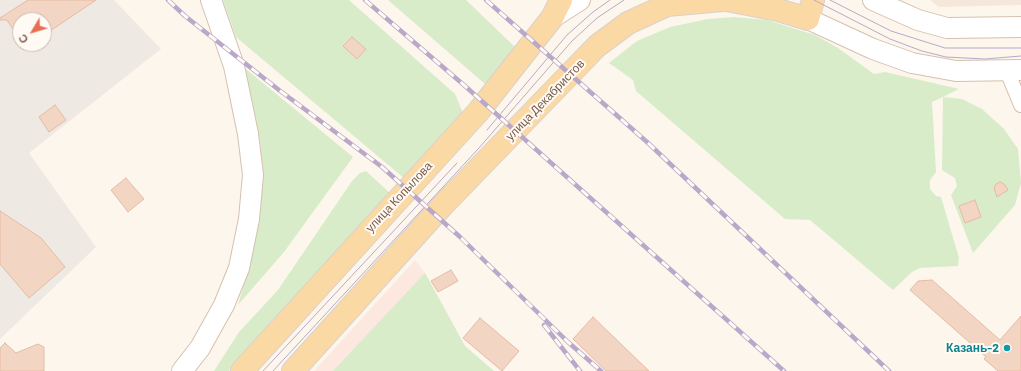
<!DOCTYPE html>
<html>
<head>
<meta charset="utf-8">
<style>
  body { margin:0 }
  #map { position:relative; width:1021px; height:371px; overflow:hidden; background:#fdf6ec; font-family:Barlow,sans-serif }
  canvas { display:block }
  .north { position:absolute; left:12px; top:12px; width:40px; height:40px; box-sizing:border-box; background:#fffaf3; border:1px solid #cabbb1; border-radius:50%; rotate:232deg; font-size:11px; font-weight:700; line-height:16px; text-align:center; color:#7a5c4d }
  .north::after { content:''; display:block; margin:auto; width:14px; height:18px; background:#e76f51; clip-path:polygon(50% 0,100% 100%,50% 72%,0 100%) }
</style>
</head>
<body>
<div id="map">
<canvas width="1021" height="371"></canvas>
<div class="north">С</div>
</div>
<script>
const ctx = document.querySelector('canvas').getContext('2d');
ctx.lineJoin = 'round';
function fill(path, color) { ctx.fillStyle = color; ctx.fill(path, 'evenodd'); }
const shape = rows => new Path2D(rows.map(r => 'M' + r).join(''));
function trace(path, color, width, dash) { ctx.strokeStyle = color; ctx.lineWidth = width; ctx.lineCap = dash ? 'butt' : 'round'; ctx.setLineDash(dash || []); ctx.stroke(path); }
function label(font, color, halo, rows, align = 'center') {
  ctx.font = font + ' Barlow,sans-serif'; ctx.lineWidth = 4; ctx.setLineDash([]); ctx.textBaseline = 'middle'; ctx.strokeStyle = halo; ctx.fillStyle = color; for (const [text, x, y, turn = 0] of rows) {
    ctx.save(); ctx.translate(x, y); ctx.rotate((+turn || 0) * Math.PI / 180); ctx.textAlign = isNaN(turn) ? turn : align; if (halo) ctx.strokeText(text, 0, 0); ctx.fillText(text, 0, 0); ctx.restore();
  }
}
const residential = shape([
  [930,0,1021,0,1021,5,939,7]
]);
const commercial = shape([
  [415,260,425,273,465,346,494,371,314,371]
]);
const industrial = shape([
  [0,0,114,0,161,49,29,153,96,247,0,339],
  [20,20,44,20,44,44,20,44]
]);
const green = shape([
  [223,0,349,0,455,94,463,113,405,179,236,37],
  [388,0,466,0,516,48,485,84],
  [734,17,767,20,815,35,838,48,874,74,885,72,959,89,943,97,962,99,982,109,1004,129,1018,149,1021,183,1015,205,973,253,951,195,957,186,955,178,942,170,943,97,932,102,936,172,930,180,930,189,936,196,941,197,959,258,958,266,920,268,912,272,893,290,810,220,785,219,636,91,633,80,609,63,637,41,670,27,708,19],
  [241,65,353,157,284,252,238,305,252,257,258,207,261,146,252,99],
  [366,171,392,195,229,371,214,371,239,332,278,290,352,181,360,173],
  [425,273,465,346,494,371,333,371]
]);
const building = shape([
  [28,0,96,0,44,35,44,20,20,20,20,40,7,20,0,20,0,18,28,0],
  [352,37,366,49,357,59,343,46,352,37],
  [55,105,66,120,49,132,39,117,55,105],
  [126,178,144,199,128,212,111,190,126,178],
  [1000,182,1004,184,1008,190,997,197,994,188,996,184,1000,182],
  [975,200,981,217,965,223,959,206,975,200],
  [0,211,41,238,65,267,29,298,0,264,0,211],
  [451,270,458,281,438,292,431,281,451,270],
  [932,280,1000,340,1021,316,1021,371,998,371,984,359,986,357,910,290,918,281,932,280],
  [593,317,649,371,606,371,573,339,593,317],
  [480,318,519,351,502,371,463,338,480,318],
  [5,343,16,353,38,344,44,347,44,371,0,371,0,348,5,343]
]);
const minor = shape([
  [1007,71,1021,105]
]);
const secondary = shape([
  [873,0,918,20,947,28,1021,27],
  [552,18,580,0],
  [808,19,873,49,912,63,956,71,1021,70],
  [182,371,200,348,224,305,239,268,249,219,253,175,248,134,234,66,211,0]
]);
const primary = shape([
  [727,0,778,10,808,19,813,0],
  [242,371,478,112,552,18,561,0],
  [293,371,443,205,597,46,628,23,667,5,723,0]
]);
const tram = shape([
  [814,0,890,39,922,51,946,57,985,59,1021,56],
  [830,0,891,31,945,48,1021,48],
  [487,130,567,35,593,12,610,0],
  [263,371,457,163],
  [273,371,479,148,572,41,597,18,624,0]
]);
const rail = shape([
  [168,0,185,16,279,90,382,167,459,236,568,342,601,371],
  [365,0,465,86,784,371],
  [486,0,647,142,889,371],
  [544,325,580,371]
]);
const markers = [
  [1007,348,4,"#0f9aa8"]
];
const streetNames = [
  ["улица Декабристов",545,100,-46],
  ["улица Копылова",399,197,-47]
];
const cultureNames = [
  ["Казань-2",999,348]
];
fill(residential, '#f5e8da');
fill(commercial, '#fde8e0');
fill(industrial, '#efe9e4');
fill(green, '#d8ecc9');
fill(building, '#f3d5c3');
trace(building, '#e6bba3', 1);
trace(minor, '#d1beb0', 16);
trace(secondary, '#d6c0b0', 22);
trace(primary, '#dad1cd', 24);
trace(minor, '#fff', 14);
trace(secondary, '#fff', 20);
trace(primary, '#fbd9a5', 22);
trace(tram, '#b9a8c9', 1);
trace(rail, '#b9a8c9', 4.5);
trace(rail, '#fffaf3', 3, [9]);
for (const [x, y, r, color] of markers) { const dot = new Path2D(); dot.arc(x, y, r, 0, 2 * Math.PI); ctx.fillStyle = color; ctx.fill(dot); trace(dot, '#fffaf3', 1.5); }
label('12px', '#7a5c4d', '#fffaf3', streetNames);
label('bold 12px', '#0d838f', '#fffaf3', cultureNames, 'right');
</script>
</body>
</html>
